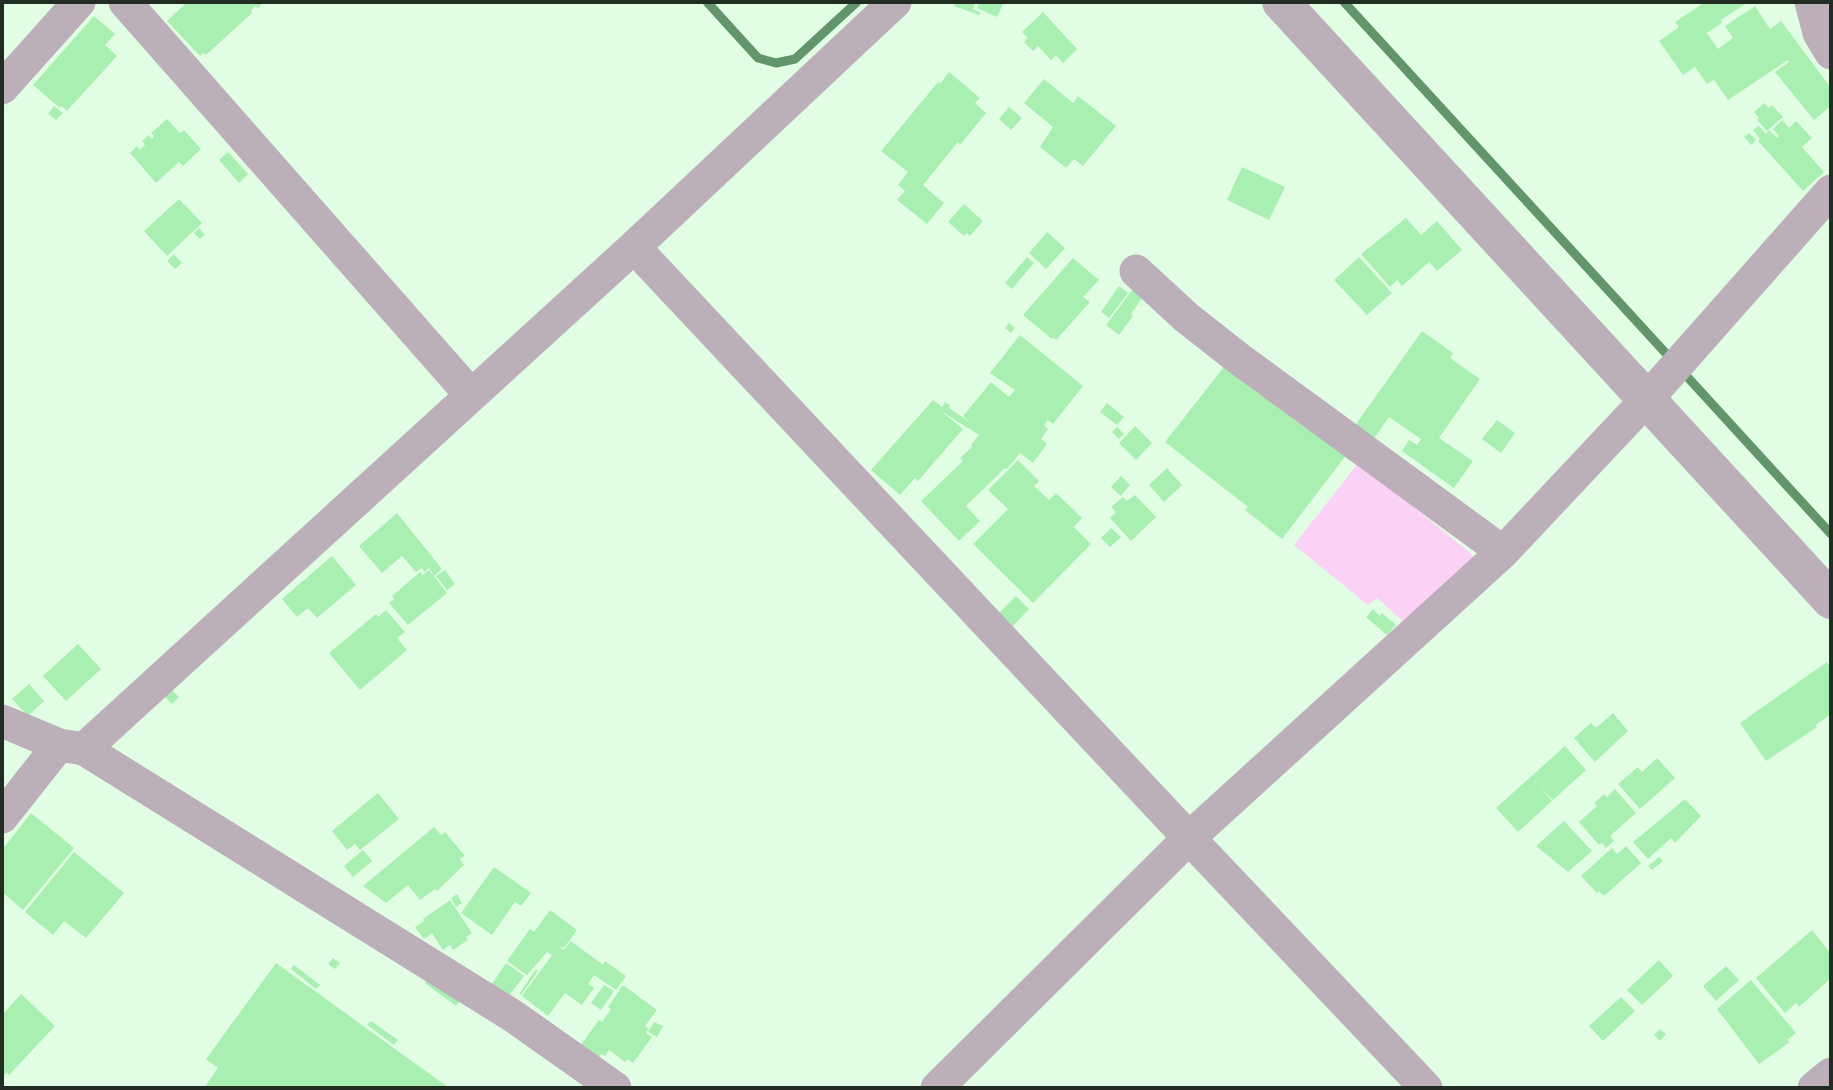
<!DOCTYPE html>
<html>
<head>
<meta charset="utf-8">
<style>
  body { margin:0 }
  #map { position:relative; width:1833px; height:1090px; overflow:hidden; background:#e1fee4; font-family:Bitter,serif }
  canvas { display:block }
  .frame { position:absolute; inset:0; border:4px solid #212c23; pointer-events:none }
</style>
</head>
<body>
<div id="map">
<canvas width="1833" height="1090"></canvas>
<div class="frame"></div>
</div>
<script>
const ctx = document.querySelector('canvas').getContext('2d');
ctx.lineJoin = 'round';
function fill(path, color) { ctx.fillStyle = color; ctx.fill(path, 'evenodd'); }
const shape = rows => new Path2D(rows.map(r => 'M' + r).join(''));
function trace(path, color, width, dash) { ctx.strokeStyle = color; ctx.lineWidth = width; ctx.lineCap = dash ? 'butt' : 'round'; ctx.setLineDash(dash || []); ctx.stroke(path); }
const green = shape([
  [1359,462,1476,558,1406,624,1377,598,1368,605,1294,545]
]);
const stream = shape([
  [707,2,758,58,776,63,795,59,857,2],
  [1344,2,1672,360],
  [1681,370,1831,534]
]);
const building = shape([
  [187,2,264,2,258,8,255,6,251,11,252,13,206,55,204,53,200,56,167,21],
  [956,2,975,2,973,9,980,12,979,15,954,6],
  [980,2,1004,2,997,17,977,8],
  [1705,2,1748,2,1721,20,1722,23,1707,33,1718,49,1733,38,1725,26,1755,6,1770,29,1781,21,1831,88,1831,106,1814,120,1775,72,1789,62,1788,60,1728,100,1714,80,1707,84,1695,67,1683,75,1659,41,1679,27,1675,22],
  [1043,12,1077,49,1063,63,1056,55,1051,60,1038,46,1033,51,1024,42,1028,38,1022,32],
  [94,16,115,34,105,45,117,56,67,111,61,106,60,108,33,85],
  [949,72,980,98,975,103,986,113,960,145,958,142,923,185,944,203,927,224,897,200,905,191,898,185,908,172,881,151,938,82,940,84],
  [1044,79,1073,103,1078,96,1116,126,1083,166,1074,159,1066,168,1040,147,1053,127,1024,103],
  [1764,103,1769,108,1772,105,1783,117,1767,131,1757,120,1759,118,1754,112],
  [54,106,63,113,56,120,48,114],
  [1009,107,1022,118,1011,130,999,119],
  [167,119,180,133,184,130,201,149,183,166,179,162,156,183,130,153,137,146,139,150,145,145,142,141,149,135,152,139,154,136,151,133],
  [1782,120,1789,128,1796,121,1812,138,1802,147,1824,172,1803,191,1758,141,1760,139,1753,130,1759,126,1766,134,1769,130,1777,138,1779,136,1773,129],
  [1749,133,1756,140,1751,145,1744,137],
  [228,152,248,174,239,183,219,160],
  [1242,167,1285,187,1269,220,1227,200],
  [179,199,202,223,167,256,144,231],
  [964,204,983,221,970,236,967,233,964,236,948,222],
  [1406,218,1421,235,1437,221,1462,250,1437,271,1429,262,1402,286,1397,280,1390,287,1361,254],
  [199,228,205,235,200,239,194,233],
  [1047,232,1065,248,1046,269,1029,253],
  [174,254,182,263,175,269,167,261],
  [1027,257,1034,263,1012,289,1005,283],
  [1359,257,1392,293,1367,315,1334,280],
  [1073,258,1099,280,1083,297,1090,302,1056,340,1054,338,1052,339,1023,315],
  [1119,286,1128,293,1109,318,1101,312],
  [1132,290,1142,298,1131,314,1133,316,1119,335,1106,325],
  [1009,323,1015,328,1011,333,1005,328],
  [1422,331,1453,353,1450,358,1480,379,1439,438,1473,461,1454,488,1402,451,1409,440,1417,445,1421,439,1389,417,1373,440,1354,427],
  [1020,335,1083,386,1053,424,1048,420,1044,425,1048,429,1041,439,1047,444,1033,463,1020,453,1007,469,1005,468,966,506,980,521,959,541,921,501,963,461,960,458,972,447,971,445,979,435,941,411,963,429,918,481,915,478,900,495,871,470,933,400,942,407,945,402,950,405,949,408,971,423,963,416,991,382,1009,397,1015,390,990,373],
  [1227,363,1347,454,1282,539,1245,510,1248,507,1165,442],
  [1107,403,1124,417,1117,425,1100,412],
  [1497,420,1515,433,1501,453,1482,439],
  [1135,426,1152,443,1136,460,1119,443],
  [1117,427,1124,434,1119,439,1112,432],
  [1018,460,1039,481,1034,486,1049,500,1056,493,1082,518,1074,527,1091,544,1033,603,973,544,1008,509,988,490],
  [1167,468,1182,485,1164,502,1149,485],
  [1121,476,1130,485,1121,496,1111,487],
  [1135,495,1156,517,1131,541,1110,518,1116,512,1111,507,1123,497,1127,501],
  [397,513,442,569,434,576,429,568,425,572,422,568,416,572,402,556,382,573,359,546],
  [1111,528,1121,537,1110,547,1101,538],
  [332,556,356,585,317,618,308,608,297,617,282,599],
  [429,570,447,593,408,625,389,603,394,599,392,596,420,572,423,575],
  [445,570,455,584,447,590,436,576],
  [1016,596,1029,609,1013,626,999,613],
  [1373,609,1380,616,1382,613,1396,625,1387,635,1366,617],
  [386,610,405,632,397,638,407,650,360,690,329,653,376,614,378,617],
  [78,644,101,669,66,701,43,676],
  [1827,662,1831,668,1831,714,1816,725,1817,727,1766,761,1740,723],
  [29,684,44,701,28,716,12,699],
  [172,690,179,697,172,704,165,697],
  [1613,713,1628,731,1595,762,1574,738,1591,723,1596,728],
  [1565,746,1586,770,1553,800,1540,787,1552,801,1518,832,1496,808],
  [1657,758,1675,778,1640,809,1618,784,1638,767,1642,772],
  [1615,789,1636,813,1610,836,1614,841,1606,848,1602,843,1599,845,1579,822,1597,806,1594,803,1604,794,1607,797],
  [378,793,399,819,360,850,355,844,347,850,332,831],
  [1685,799,1701,816,1675,843,1671,838,1648,859,1633,842],
  [31,813,74,848,23,910,2,892,2,850],
  [1564,821,1592,851,1568,872,1536,846],
  [434,827,441,835,445,832,465,856,460,859,464,865,437,891,435,889,420,900,408,885,386,903,363,886],
  [1626,846,1641,863,1604,896,1599,891,1597,893,1581,876,1612,848,1617,854],
  [363,850,372,861,353,877,344,866],
  [74,852,124,893,86,938,64,921,53,935,25,912],
  [1659,857,1663,861,1652,870,1648,866],
  [494,867,531,893,521,906,515,902,492,935,461,913],
  [457,894,462,903,456,907,451,898],
  [450,900,472,933,466,937,468,940,453,950,450,945,443,950,432,933,424,939,415,927,424,921,423,919],
  [550,910,577,930,564,948,559,946,564,950,571,941,603,965,605,961,626,976,616,990,594,975,588,984,594,988,582,1005,565,993,548,1016,522,996,552,955,547,952,527,975,507,961,530,929,534,932],
  [1812,930,1831,954,1829,973,1831,978,1799,1007,1796,1003,1785,1013,1756,978],
  [333,958,340,963,335,969,328,964],
  [1659,960,1673,976,1642,1005,1627,990],
  [276,963,445,1085,449,1088,204,1088,218,1068,206,1059],
  [506,963,524,976,509,996,492,984],
  [294,965,320,985,316,989,291,969],
  [1726,966,1739,980,1716,1001,1703,986],
  [536,969,538,971,521,995,519,994],
  [431,975,462,998,456,1006,425,983],
  [1751,980,1796,1033,1787,1040,1790,1042,1759,1064,1717,1009],
  [604,985,614,991,601,1010,591,1003],
  [623,985,657,1010,645,1026,649,1029,646,1033,652,1037,633,1063,628,1059,625,1062,609,1050,605,1056,601,1054,595,1063,577,1050,599,1020,602,1022,611,1009,608,1007],
  [21,994,55,1026,9,1075,7,1072,2,1078,2,1015],
  [1621,997,1635,1011,1603,1041,1589,1026],
  [371,1021,398,1040,394,1045,367,1025],
  [654,1022,663,1026,657,1037,648,1032],
  [1660,1029,1666,1034,1660,1041,1654,1035]
]);
const minor = shape([
  [125,2,471,395],
  [1811,2,1819,33,1831,53],
  [2,88,79,2],
  [634,247,1189,838,1426,1088],
  [1136,271,1187,318,1238,358,1503,552],
  [2,721,59,745,84,749,513,1016,615,1088],
  [84,749,634,247,895,2],
  [2,817,59,745],
  [937,1088,1189,838,1503,552,1647,399,1831,191],
  [1814,1088,1831,1074]
]);
const tertiary = shape([
  [1281,2,1831,600]
]);
fill(green, '#fcd1f6');
trace(stream, '#62956a', 9);
fill(building, '#a9efb2');
trace(minor, '#bcafba', 33);
trace(tertiary, '#bcafba', 38);
</script>
</body>
</html>
